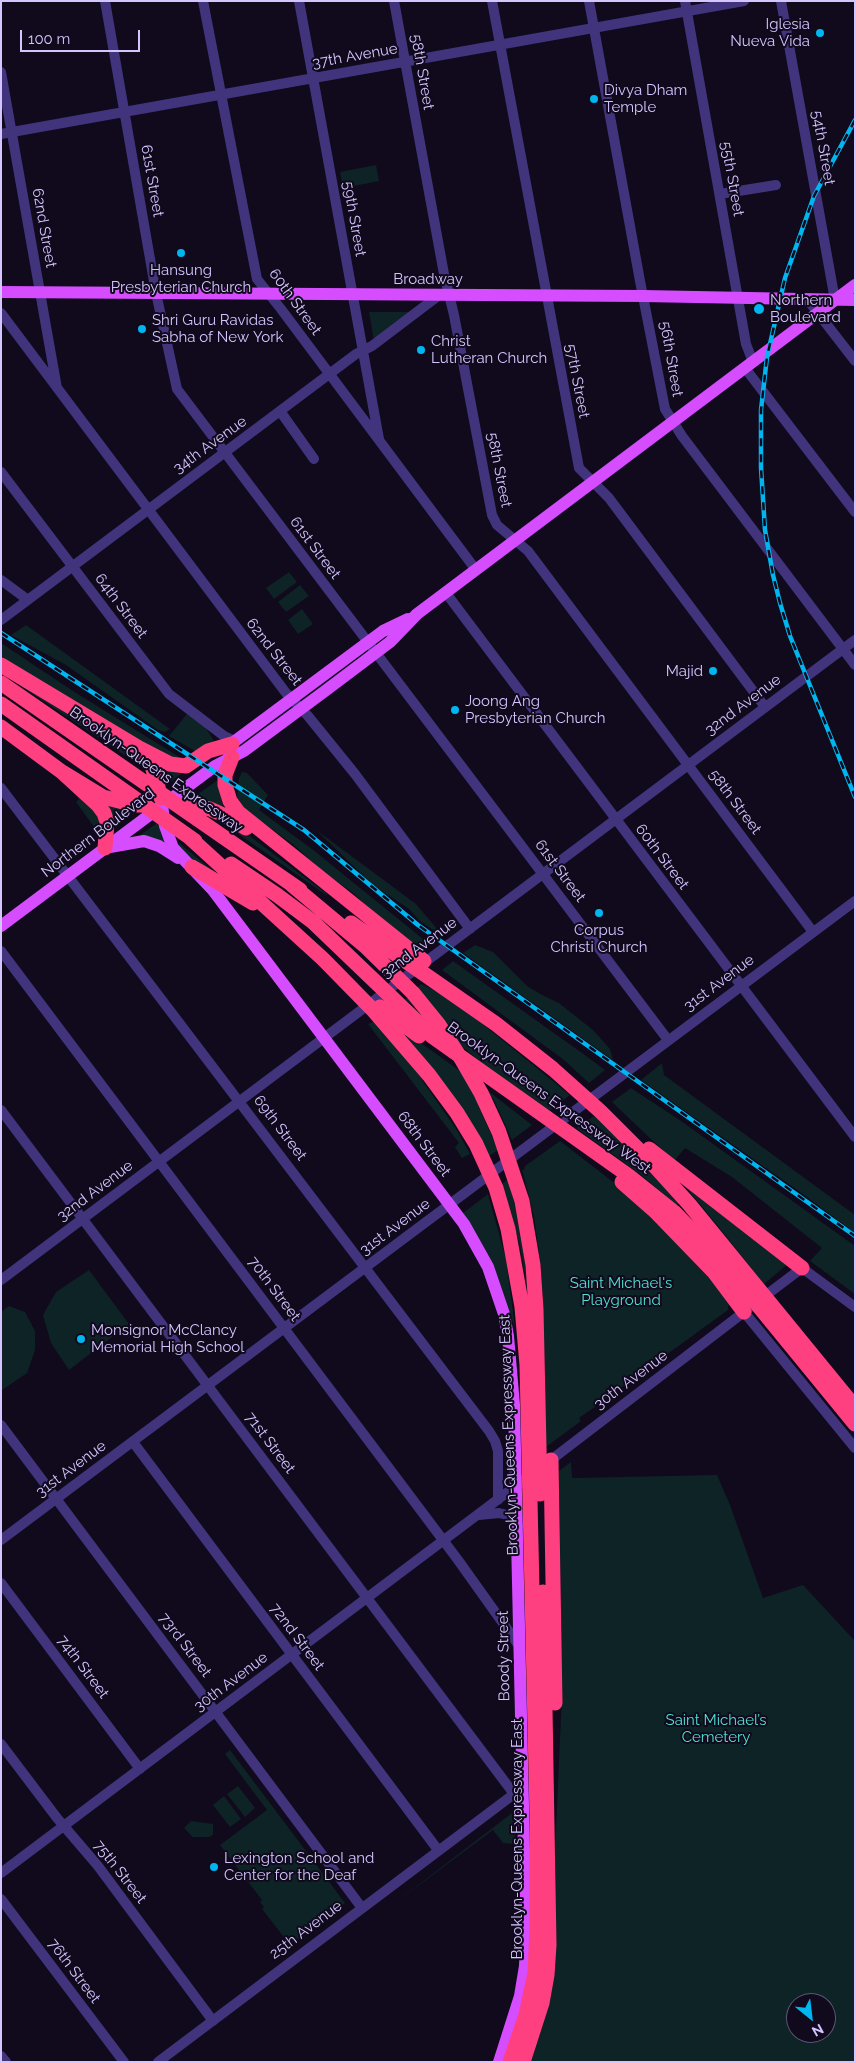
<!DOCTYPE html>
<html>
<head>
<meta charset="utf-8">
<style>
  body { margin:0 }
  #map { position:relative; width:856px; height:2063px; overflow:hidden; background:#100a1c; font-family:Raleway,sans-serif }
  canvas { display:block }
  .frame { position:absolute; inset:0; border:2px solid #d4c5ff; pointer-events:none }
  .north { position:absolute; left:786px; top:1993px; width:50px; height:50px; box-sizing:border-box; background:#100a1c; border:1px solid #5e5577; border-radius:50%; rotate:151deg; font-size:14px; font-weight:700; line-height:20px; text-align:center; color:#d4c5ff }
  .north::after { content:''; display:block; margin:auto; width:18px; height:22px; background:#00b6f0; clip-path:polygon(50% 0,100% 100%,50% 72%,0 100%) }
  .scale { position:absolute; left:20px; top:30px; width:120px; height:22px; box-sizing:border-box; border:2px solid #d4c5ff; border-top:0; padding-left:6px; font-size:15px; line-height:18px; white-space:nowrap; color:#d4c5ff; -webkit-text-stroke:4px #100a1c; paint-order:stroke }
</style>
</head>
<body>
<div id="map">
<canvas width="856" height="2063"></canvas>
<div class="frame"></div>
<div class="north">N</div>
<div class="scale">100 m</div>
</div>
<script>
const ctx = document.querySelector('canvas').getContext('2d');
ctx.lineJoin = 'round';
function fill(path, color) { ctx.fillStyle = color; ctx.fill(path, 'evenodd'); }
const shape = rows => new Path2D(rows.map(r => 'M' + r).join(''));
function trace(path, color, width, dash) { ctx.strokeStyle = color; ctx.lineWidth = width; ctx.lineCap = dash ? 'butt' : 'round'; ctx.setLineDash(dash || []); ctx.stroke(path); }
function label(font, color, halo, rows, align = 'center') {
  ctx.font = font + ' Raleway,sans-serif'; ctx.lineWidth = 4; ctx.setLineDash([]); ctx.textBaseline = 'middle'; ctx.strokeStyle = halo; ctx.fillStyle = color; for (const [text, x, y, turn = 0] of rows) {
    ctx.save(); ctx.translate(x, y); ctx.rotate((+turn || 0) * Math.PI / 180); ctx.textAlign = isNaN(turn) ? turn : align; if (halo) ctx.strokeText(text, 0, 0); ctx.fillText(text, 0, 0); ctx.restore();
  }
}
const green = shape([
  [376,165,379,181,343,188,340,172],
  [369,312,412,312,374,341],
  [289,572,297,582,274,599,266,588],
  [300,585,309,596,286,612,278,602],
  [302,609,313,624,298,634,288,620],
  [26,625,170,729,165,732,158,730,66,665,11,635],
  [1,643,73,691,184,760,176,763,23,672,1,657],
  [15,681,139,756,144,768,22,687],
  [187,714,204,725,214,741,198,753,169,736],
  [158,763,181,774,163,788],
  [242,772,247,773,268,795,259,810,312,849,428,943,418,950,392,930,352,892,322,871,295,846,242,807,237,798,239,778],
  [61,778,102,819,99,820,97,831,76,802,79,799],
  [218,780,223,807,188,801],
  [107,804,128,809,130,813,112,827],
  [214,817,231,822,327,894,326,895],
  [161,820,166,843,139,836],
  [315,829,416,904,438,930,435,931,420,921,409,909,373,885],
  [179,843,217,874,193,863,177,847],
  [475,945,493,952,527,986,542,995,559,1003,593,1030,610,1049,613,1060,463,953],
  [453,961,582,1053,605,1070,589,1083,564,1060,442,970],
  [421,984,438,992,479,1021,570,1095,549,1111,488,1068,405,999],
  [385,1017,496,1097,532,1125,512,1140,493,1098,478,1105,498,1150,489,1156,434,1071,422,1080,457,1130,470,1154,462,1158,455,1147,459,1143,368,1024],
  [662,1063,664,1075,855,1215,855,1233,800,1192,641,1080],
  [631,1088,681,1121,855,1246,855,1294,810,1261,822,1248,732,1177,685,1148,674,1161,612,1102],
  [594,1116,632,1153,679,1203,676,1205,639,1173,576,1128],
  [560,1141,617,1185,668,1229,733,1305,728,1306,728,1310,589,1411,579,1418,581,1421,546,1447,543,1298,540,1259,534,1217,522,1169,524,1170,525,1166],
  [669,1169,789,1263,764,1284,701,1205],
  [508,1179,521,1228,528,1292,520,1246,502,1184],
  [488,1194,506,1259,515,1328,490,1260,463,1213],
  [89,1270,129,1324,69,1370,51,1343,43,1315,56,1292],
  [9,1306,25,1312,35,1331,35,1350,27,1373,2,1390,1,1312],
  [571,1462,572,1478,717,1475,730,1505,763,1598,803,1585,855,1641,855,2062,530,2062,554,1965,556,1830,562,1694,559,1471],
  [796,2003,826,2003,826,2033,796,2033],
  [230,1750,345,1903,290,1945,262,1909,264,1907,260,1902,262,1900,220,1845,267,1810,225,1754],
  [238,1786,255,1808,245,1817,227,1794],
  [224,1796,241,1819,230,1827,213,1805],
  [512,1813,515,1817,517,1939,514,1844,503,1843,493,1830,391,1906],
  [191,1821,213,1824,213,1835,209,1837,193,1837,184,1828]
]);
const minor = shape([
  [105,1,156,293,177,389,668,1040],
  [203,1,257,279,281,309,476,570],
  [299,1,379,439],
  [394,1,444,274,454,315,492,515,497,525,528,551,813,932],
  [492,1,579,468,609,498,765,707],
  [589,1,640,281,665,409,682,436,855,665],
  [685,1,746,344,753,362],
  [781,1,835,300],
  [1,72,57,388],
  [1,134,744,1],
  [720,194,776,185],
  [807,299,855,361],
  [1,313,286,693,308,716,355,774,470,929],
  [745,368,855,512],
  [280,411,314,459],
  [1,472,169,694,224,736,235,741],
  [1,580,28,600],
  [446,593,855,1137],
  [1,620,356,354,372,346,438,296],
  [1,788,489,1431,495,1441,498,1451,498,1500],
  [1,951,458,1560,520,1647],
  [1,1110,514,1794],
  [1,1280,855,640],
  [761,1299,802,1268,855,1307],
  [744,1312,855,1448],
  [1,1425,362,1908],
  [133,1442,438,1850],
  [547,1463,748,1309],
  [479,1515,499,1513,507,1515,518,1526],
  [1,1540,855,901],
  [1,1583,140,1769],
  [1,1744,57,1818,98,1866,213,2021],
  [1,1873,533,1473],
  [1,1899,124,2062],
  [1,2056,6,2062],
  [158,2062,514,1794,520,1794]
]);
const major = shape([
  [1,292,643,296,855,300],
  [227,750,235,741,383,631,408,619],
  [162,805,165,826,173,848,212,889,464,1224,488,1267,504,1314,508,1336,514,1405,526,1938,525,1966,520,1996,499,2062],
  [110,847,144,841,159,846,178,858],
  [1,926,215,766,244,751,325,691,390,642,417,614,855,285]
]);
const highway = shape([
  [1,665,139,748,170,764,186,766,208,751,232,744],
  [1,683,300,890],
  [1,704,195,841],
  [1,727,62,772,98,805,104,813,107,822,105,848],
  [141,751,152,766,161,798],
  [232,757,225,775,225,785,230,801,238,812,424,961],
  [62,772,103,797,135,805,141,805],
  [177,805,196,806,210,809,228,817,246,828],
  [188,836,323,959,374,1011,429,1075,457,1113,476,1144,496,1188,508,1229,522,1307,527,1365,537,1816,537,1928,535,1973,526,2015,510,2062],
  [231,864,277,895,313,922,433,1037,629,1176,674,1212,725,1265,855,1424],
  [192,867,253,903],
  [292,885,365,946,413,993,439,1025,462,1060,481,1093,499,1132,522,1201,533,1265,536,1309,540,1494],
  [351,923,496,1024,553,1069,600,1111,650,1161,689,1204,855,1407],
  [380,1007,419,1036],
  [649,1149,802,1268],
  [622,1182,655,1211,714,1272,744,1312],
  [551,1460,555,1703],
  [523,2062,542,2003,547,1975,549,1945,543,1592]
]);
const rail = shape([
  [855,120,814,196,785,278,767,357,761,410,761,468,765,530,773,575,780,603,790,636,855,797],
  [1,633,304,830,418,925,855,1236]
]);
const markers = [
  [820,33,5,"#00b6f0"],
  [594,99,5,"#00b6f0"],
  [181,253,5,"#00b6f0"],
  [759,309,6,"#00b6f0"],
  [142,329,5,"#00b6f0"],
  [421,350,5,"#00b6f0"],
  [713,671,5,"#00b6f0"],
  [455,710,5,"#00b6f0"],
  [599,913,5,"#00b6f0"],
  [81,1339,5,"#00b6f0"],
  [214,1867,5,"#00b6f0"]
];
const poiNames = [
  ["Iglesia",810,24,"right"],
  ["Nueva Vida",810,41,"right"],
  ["Divya Dham",604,90],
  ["Temple",604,107],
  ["Hansung",181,270,"center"],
  ["Presbyterian Church",181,287,"center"],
  ["Northern",770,300],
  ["Boulevard",770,317],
  ["Shri Guru Ravidas",152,320],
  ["Sabha of New York",152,337],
  ["Christ",431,341],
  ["Lutheran Church",431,358],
  ["Majid",703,671,"right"],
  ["Joong Ang",465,701],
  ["Presbyterian Church",465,718],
  ["Corpus",599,930,"center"],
  ["Christi Church",599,947,"center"],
  ["Monsignor McClancy",91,1330],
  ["Memorial High School",91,1347],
  ["Lexington School and",224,1858],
  ["Center for the Deaf",224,1875]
];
const streetNames = [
  ["37th Avenue",355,56,-10],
  ["58th Street",422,72,80],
  ["54th Street",823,148,80],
  ["55th Street",732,179,80],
  ["61st Street",152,181,80],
  ["59th Street",354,219,80],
  ["62nd Street",44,228,80],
  ["Broadway",428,279],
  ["60th Street",295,302,54],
  ["56th Street",671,359,80],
  ["57th Street",577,381,79],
  ["34th Avenue",210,445,-36],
  ["58th Street",499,470,79],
  ["61st Street",315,548,53],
  ["64th Street",121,606,53],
  ["62nd Street",274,652,52],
  ["32nd Avenue",743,705,-37],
  ["Brooklyn-Queens Expressway",156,770,35],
  ["58th Street",735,802,53],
  ["Northern Boulevard",98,833,-37],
  ["60th Street",662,857,53],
  ["61st Street",560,871,53],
  ["32nd Avenue",419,948,-37],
  ["31st Avenue",719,983,-37],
  ["Brooklyn-Queens Expressway West",549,1098,36],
  ["69th Street",280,1128,53],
  ["68th Street",424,1144,53],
  ["32nd Avenue",95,1191,-37],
  ["31st Avenue",395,1227,-37],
  ["70th Street",274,1289,53],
  ["30th Avenue",631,1380,-37],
  ["Brooklyn-Queens Expressway East",509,1435,-92],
  ["71st Street",270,1443,53],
  ["31st Avenue",71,1469,-37],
  ["72nd Street",297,1637,53],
  ["73rd Street",185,1645,53],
  ["Boody Street",504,1656,-91],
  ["74th Street",83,1667,53],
  ["30th Avenue",231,1682,-37],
  ["Brooklyn-Queens Expressway East",517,1839,-90],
  ["75th Street",120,1872,52],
  ["25th Avenue",306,1930,-37],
  ["76th Street",74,1971,53]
];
const parkNames = [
  ["Saint Michael's",621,1283],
  ["Playground",621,1300],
  ["Saint Michael’s",716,1720],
  ["Cemetery",716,1737]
];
fill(green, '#0d2326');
trace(minor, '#41347d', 10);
trace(major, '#d64cff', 12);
trace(highway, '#ff4080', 15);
trace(rail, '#00b6f0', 4.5);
trace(rail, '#100a1c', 2.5, [8]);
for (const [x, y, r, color] of markers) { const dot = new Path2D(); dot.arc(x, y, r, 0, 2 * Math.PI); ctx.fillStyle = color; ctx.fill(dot); trace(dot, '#100a1c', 2); }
label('15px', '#d4c5ff', '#100a1c', poiNames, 'left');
label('15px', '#d4c5ff', '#100a1c', streetNames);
label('15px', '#4fe1d2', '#100a1c', parkNames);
</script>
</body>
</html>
